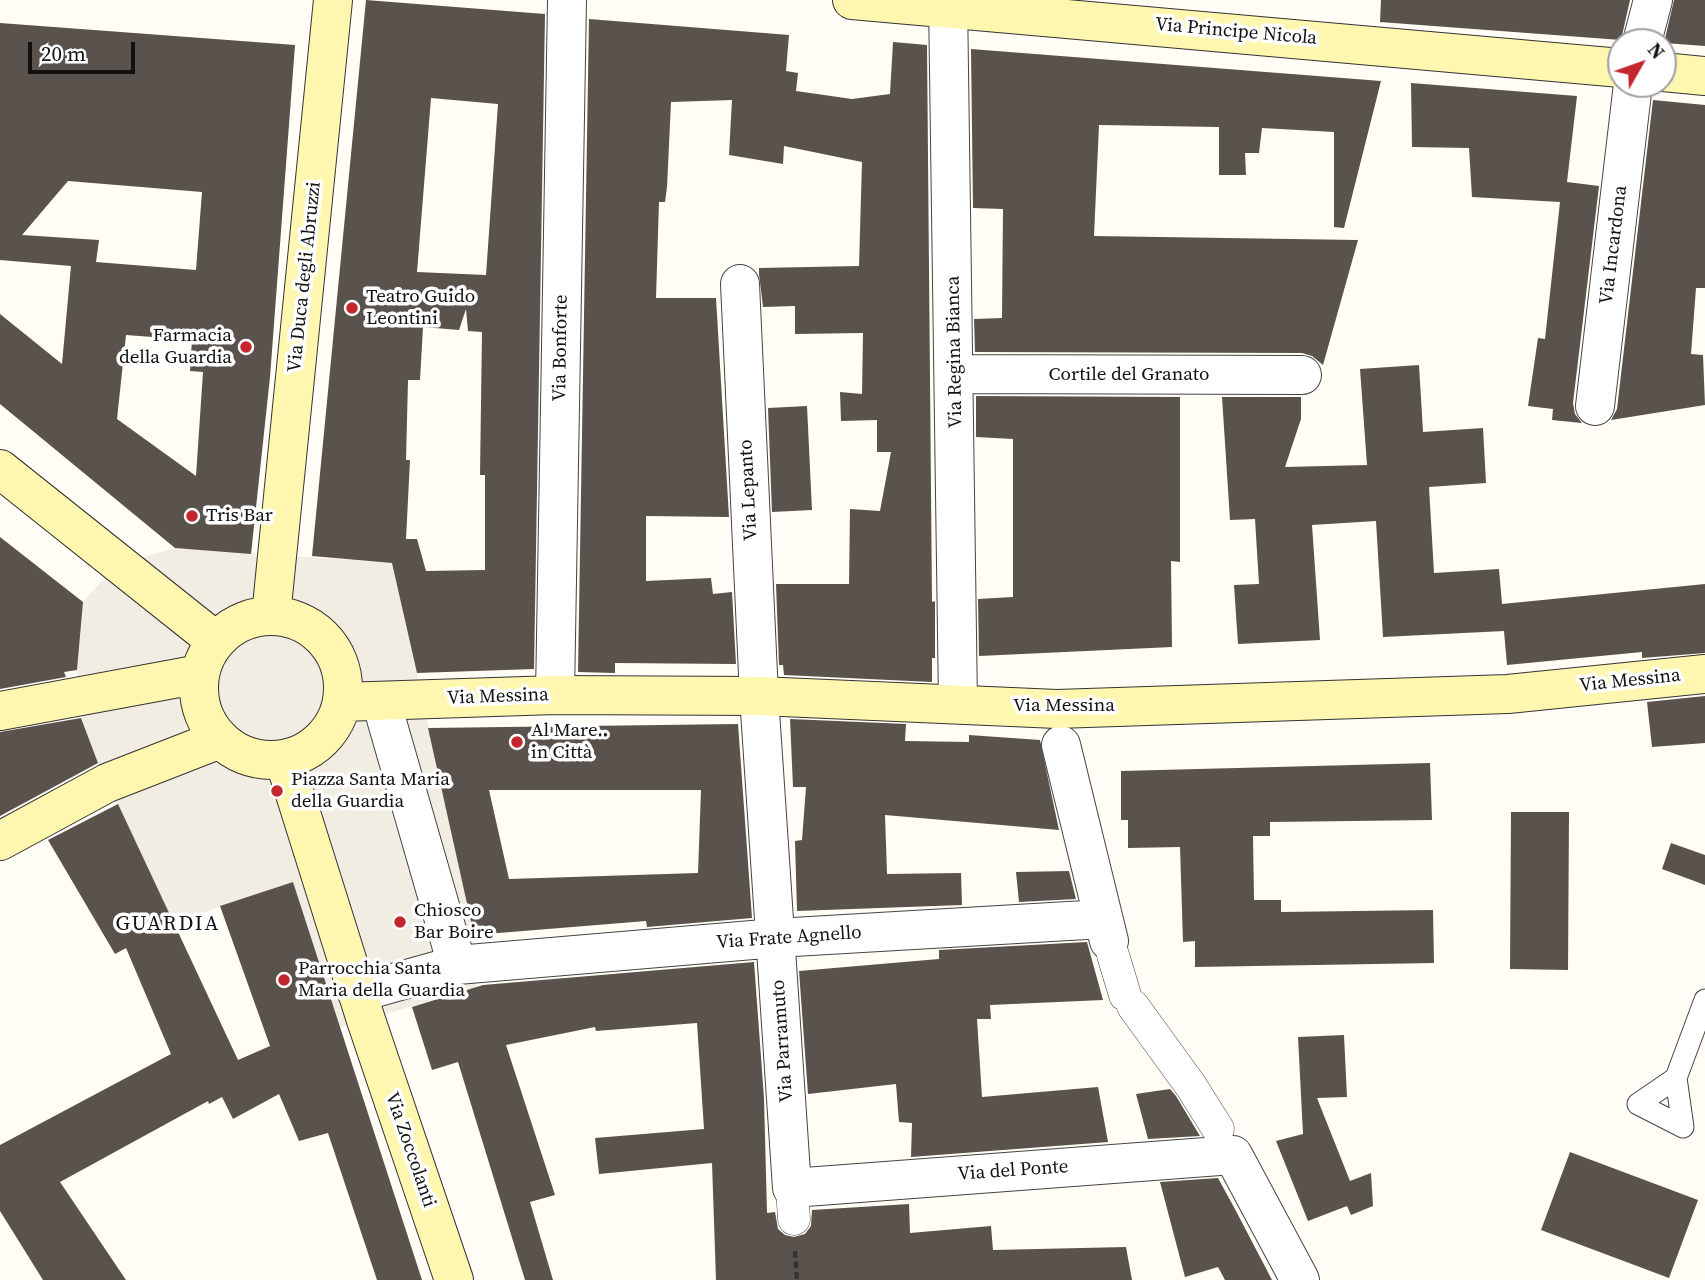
<!DOCTYPE html>
<html>
<head>
<meta charset="utf-8">
<style>
  body { margin:0 }
  #map { position:relative; width:1705px; height:1280px; overflow:hidden; background:#fffdf5; font-family:"Source Serif 4",serif }
  canvas { display:block }
  .north { position:absolute; left:1607px; top:28px; width:70px; height:70px; box-sizing:border-box; background:#fff; border:2px solid #a0a0a0; border-radius:50%; rotate:50deg; font-size:19px; font-weight:700; line-height:28px; text-align:center; color:#111 }
  .north::after { content:''; display:block; margin:auto; width:24px; height:32px; background:#c4262e; clip-path:polygon(50% 0,100% 100%,50% 72%,0 100%) }
  .scale { position:absolute; left:28px; top:42px; width:107px; height:32px; box-sizing:border-box; border:4px solid #111; border-top:0; padding-left:9px; font-size:21px; line-height:24px; white-space:nowrap; color:#111; -webkit-text-stroke:5px #fff; paint-order:stroke }
</style>
</head>
<body>
<div id="map">
<canvas width="1705" height="1280"></canvas>
<div class="north">N</div>
<div class="scale">20 m</div>
</div>
<script>
const ctx = document.querySelector('canvas').getContext('2d');
ctx.lineJoin = 'round';
function fill(path, color) { ctx.fillStyle = color; ctx.fill(path, 'evenodd'); }
const shape = rows => new Path2D(rows.map(r => 'M' + r).join(''));
function trace(path, color, width, dash) { ctx.strokeStyle = color; ctx.lineWidth = width; ctx.lineCap = dash ? 'butt' : 'round'; ctx.setLineDash(dash || []); ctx.stroke(path); }
function label(font, color, halo, rows, align = 'center') {
  ctx.font = font + ' "Source Serif 4",serif'; ctx.lineWidth = 7; ctx.setLineDash([]); ctx.textBaseline = 'middle'; ctx.strokeStyle = halo; ctx.fillStyle = color; for (const [text, x, y, turn = 0] of rows) {
    ctx.save(); ctx.translate(x, y); ctx.rotate((+turn || 0) * Math.PI / 180); ctx.textAlign = isNaN(turn) ? turn : align; if (halo) ctx.strokeText(text, 0, 0); ctx.fillText(text, 0, 0); ctx.restore();
  }
}
const plaza = shape([
  [175,548,393,563,474,935,477,987,338,1028,293,882,173,923,98,764,82,720,77,670,83,602,117,564]
]);
const building = shape([
  [366,0,545,14,534,669,417,673,392,563,312,556],
  [431,98,498,104,486,275,417,272],
  [466,309,468,331,482,332,480,475,485,475,485,570,426,571,417,539,406,539,410,460,406,460,408,380,420,380,423,327,459,330],
  [1381,0,1630,0,1621,40,1380,22],
  [1674,0,1705,0,1705,46,1664,43],
  [589,19,789,35,786,71,798,73,796,91,852,99,890,94,893,42,927,45,932,602,935,601,935,658,932,658,932,682,784,675,783,665,779,665,776,584,849,584,850,509,880,511,891,452,877,452,877,420,841,421,840,392,862,394,863,333,795,334,795,306,763,307,759,274,759,268,859,266,862,162,784,146,783,164,729,155,732,100,671,102,667,187,665,202,659,202,656,298,716,298,729,517,646,516,646,581,711,578,713,594,732,592,736,664,615,663,615,673,578,672],
  [0,23,295,45,270,377,251,554,175,548,0,404,0,314,62,364,71,266,0,260],
  [68,181,202,192,196,270,96,262,99,240,22,235],
  [126,335,192,340,190,371,203,372,196,476,117,419],
  [971,49,1381,81,1344,228,1334,227,1334,132,1262,128,1259,153,1245,153,1246,175,1219,175,1219,127,1099,125,1094,236,1358,240,1323,365,1312,356,1302,353,975,352,974,319,1002,318,1003,209,973,208],
  [1411,83,1577,96,1567,182,1599,186,1573,403,1575,414,1582,423,1552,420,1553,409,1528,406,1538,338,1545,339,1560,202,1472,197,1469,148,1412,147],
  [1653,100,1705,105,1705,288,1696,288,1691,354,1703,355,1705,405,1611,420,1617,409],
  [1419,365,1423,432,1483,428,1486,483,1429,487,1434,573,1499,569,1502,604,1705,584,1705,653,1642,658,1642,652,1507,665,1504,631,1383,637,1376,521,1312,525,1320,640,1238,644,1234,585,1259,584,1255,519,1230,520,1222,397,1301,397,1301,419,1285,467,1367,465,1360,369],
  [976,396,1180,397,1180,562,1171,561,1172,647,979,656,978,599,1013,597,1013,439,976,437],
  [807,406,812,510,772,512,768,408],
  [0,537,83,602,77,670,64,672,66,677,0,689],
  [1705,696,1705,743,1652,747,1647,702],
  [81,718,98,763,0,816,0,732],
  [790,719,906,724,905,741,969,742,969,735,1040,740,1059,830,885,815,887,874,961,873,962,905,797,911,795,841,802,840,806,787,793,787],
  [738,724,752,918,647,927,646,921,474,935,428,728],
  [489,790,701,790,698,873,509,879],
  [1430,763,1432,820,1270,822,1270,836,1253,836,1254,900,1281,900,1281,912,1433,910,1434,963,1195,967,1195,941,1183,942,1180,847,1128,848,1128,820,1121,820,1121,771],
  [118,804,238,1060,270,1046,220,906,293,882,422,1280,377,1280,328,1133,299,1141,279,1094,233,1119,222,1097,209,1104,208,1101,60,1182,126,1280,43,1280,0,1211,0,1145,171,1054,126,948,115,954,48,840],
  [1511,812,1569,812,1568,970,1510,969],
  [1671,843,1705,855,1705,885,1662,869],
  [1069,871,1076,899,1019,902,1016,872],
  [1087,942,1103,1000,990,1005,991,1019,977,1019,982,1097,1098,1087,1108,1142,911,1157,912,1123,899,1122,896,1084,808,1094,799,971,939,959,939,950],
  [754,962,764,1098,767,1213,775,1212,778,1229,785,1235,794,1237,805,1234,811,1226,812,1210,909,1204,910,1233,991,1226,993,1250,1126,1247,1132,1280,716,1280,712,1163,599,1174,595,1138,704,1129,697,1023,596,1031,595,1027,506,1045,555,1195,530,1202,553,1280,525,1280,458,1062,432,1070,412,1007,483,985],
  [1344,1035,1347,1097,1317,1098,1350,1181,1371,1173,1373,1206,1351,1215,1347,1206,1308,1221,1276,1141,1303,1134,1298,1037],
  [1170,1089,1176,1096,1200,1136,1148,1139,1136,1094],
  [1570,1152,1698,1200,1669,1278,1541,1230],
  [1218,1178,1236,1211,1272,1280,1225,1280,1218,1267,1185,1277,1160,1182]
]);
const path = shape([
  [795,1251,797,1280]
]);
const service = shape([
  [1676,1078,1638,1104,1683,1127,1676,1078,1705,1000]
]);
const pedestrian = shape([
  [1113,955,1125,995],
  [1133,1006,1191,1086,1218,1129],
  [792,1188,794,1219]
]);
const minor = shape([
  [948,0,958,704],
  [1642,42,1653,0],
  [740,284,759,696,792,1188,1233,1155,1300,1280],
  [955,374,1302,375],
  [1595,406,1633,84],
  [555,695,567,0],
  [381,701,457,965],
  [1061,745,1109,941],
  [357,993,457,965,776,938,1103,919]
]);
const secondary = shape([
  [852,0,1621,68],
  [1663,72,1705,76],
  [0,469,216,641],
  [271,616,333,0],
  '199 688a72 72 0 1 1 144 0a72 72 0 1 1-144 0Z',
  [342,702,555,695,759,696,1057,709,1508,694,1705,674],
  [0,711,200,674],
  [284,759,366,1020,454,1280],
  [0,841,107,783,220,739]
]);
const markers = [
  [352,308,7,"#c4262e"],
  [246,347,7,"#c4262e"],
  [192,516,7,"#c4262e"],
  [517,742,7,"#c4262e"],
  [277,791,7,"#c4262e"],
  [400,922,7,"#c4262e"],
  [284,980,7,"#c4262e"]
];
const streetNames = [
  ["Via Principe Nicola",1236,32,5],
  ["Via Incardona",1614,245,-83],
  ["Via Duca degli Abruzzi",305,277,-84],
  ["Via Bonforte",561,348,-89],
  ["Via Regina Bianca",955,352,-91],
  ["Cortile del Granato",1129,375],
  ["Via Lepanto",749,490,-93],
  ["Via Messina",1630,681,-6],
  ["Via Messina",498,697,-2],
  ["Via Messina",1064,706],
  ["Via Frate Agnello",789,938,-4],
  ["Via Parramuto",783,1041,-94],
  ["Via Zoccolanti",410,1150,71],
  ["Via del Ponte",1013,1171,-4]
];
const poiNames = [
  ["Teatro Guido",366,297],
  ["Leontini",366,319],
  ["Farmacia",232,336,"right"],
  ["della Guardia",232,358,"right"],
  ["Tris Bar",206,516],
  ["Al Mare..",531,731],
  ["in Città",531,753],
  ["Piazza Santa Maria",291,780],
  ["della Guardia",291,802],
  ["Chiosco",414,911],
  ["Bar Boire",414,933],
  ["Parrocchia Santa",298,969],
  ["Maria della Guardia",298,991]
];
const neighbourhoodNames = [
  ["GUARDIA",168,925]
];
fill(plaza, '#f1ede2');
fill(building, '#5a524d');
trace(service, '#444', 23);
trace(pedestrian, '#444', 33);
trace(minor, '#444', 40);
trace(secondary, '#333', 40);
trace(path, '#333', 4.5, [7, 3.5]);
trace(service, '#fff', 21);
trace(pedestrian, '#fff', 32);
trace(minor, '#fff', 38);
trace(secondary, '#fff6b0', 38);
for (const [x, y, r, color] of markers) { const dot = new Path2D(); dot.arc(x, y, r, 0, 2 * Math.PI); ctx.fillStyle = color; ctx.fill(dot); trace(dot, '#fff', 2.5); }
label('19px', '#111', '#fff', streetNames);
label('19px', '#111', '#fff', poiNames, 'left');
ctx.letterSpacing = '2px';
label('21px', '#111', '#fff', neighbourhoodNames);
ctx.letterSpacing = '0px';
</script>
</body>
</html>
